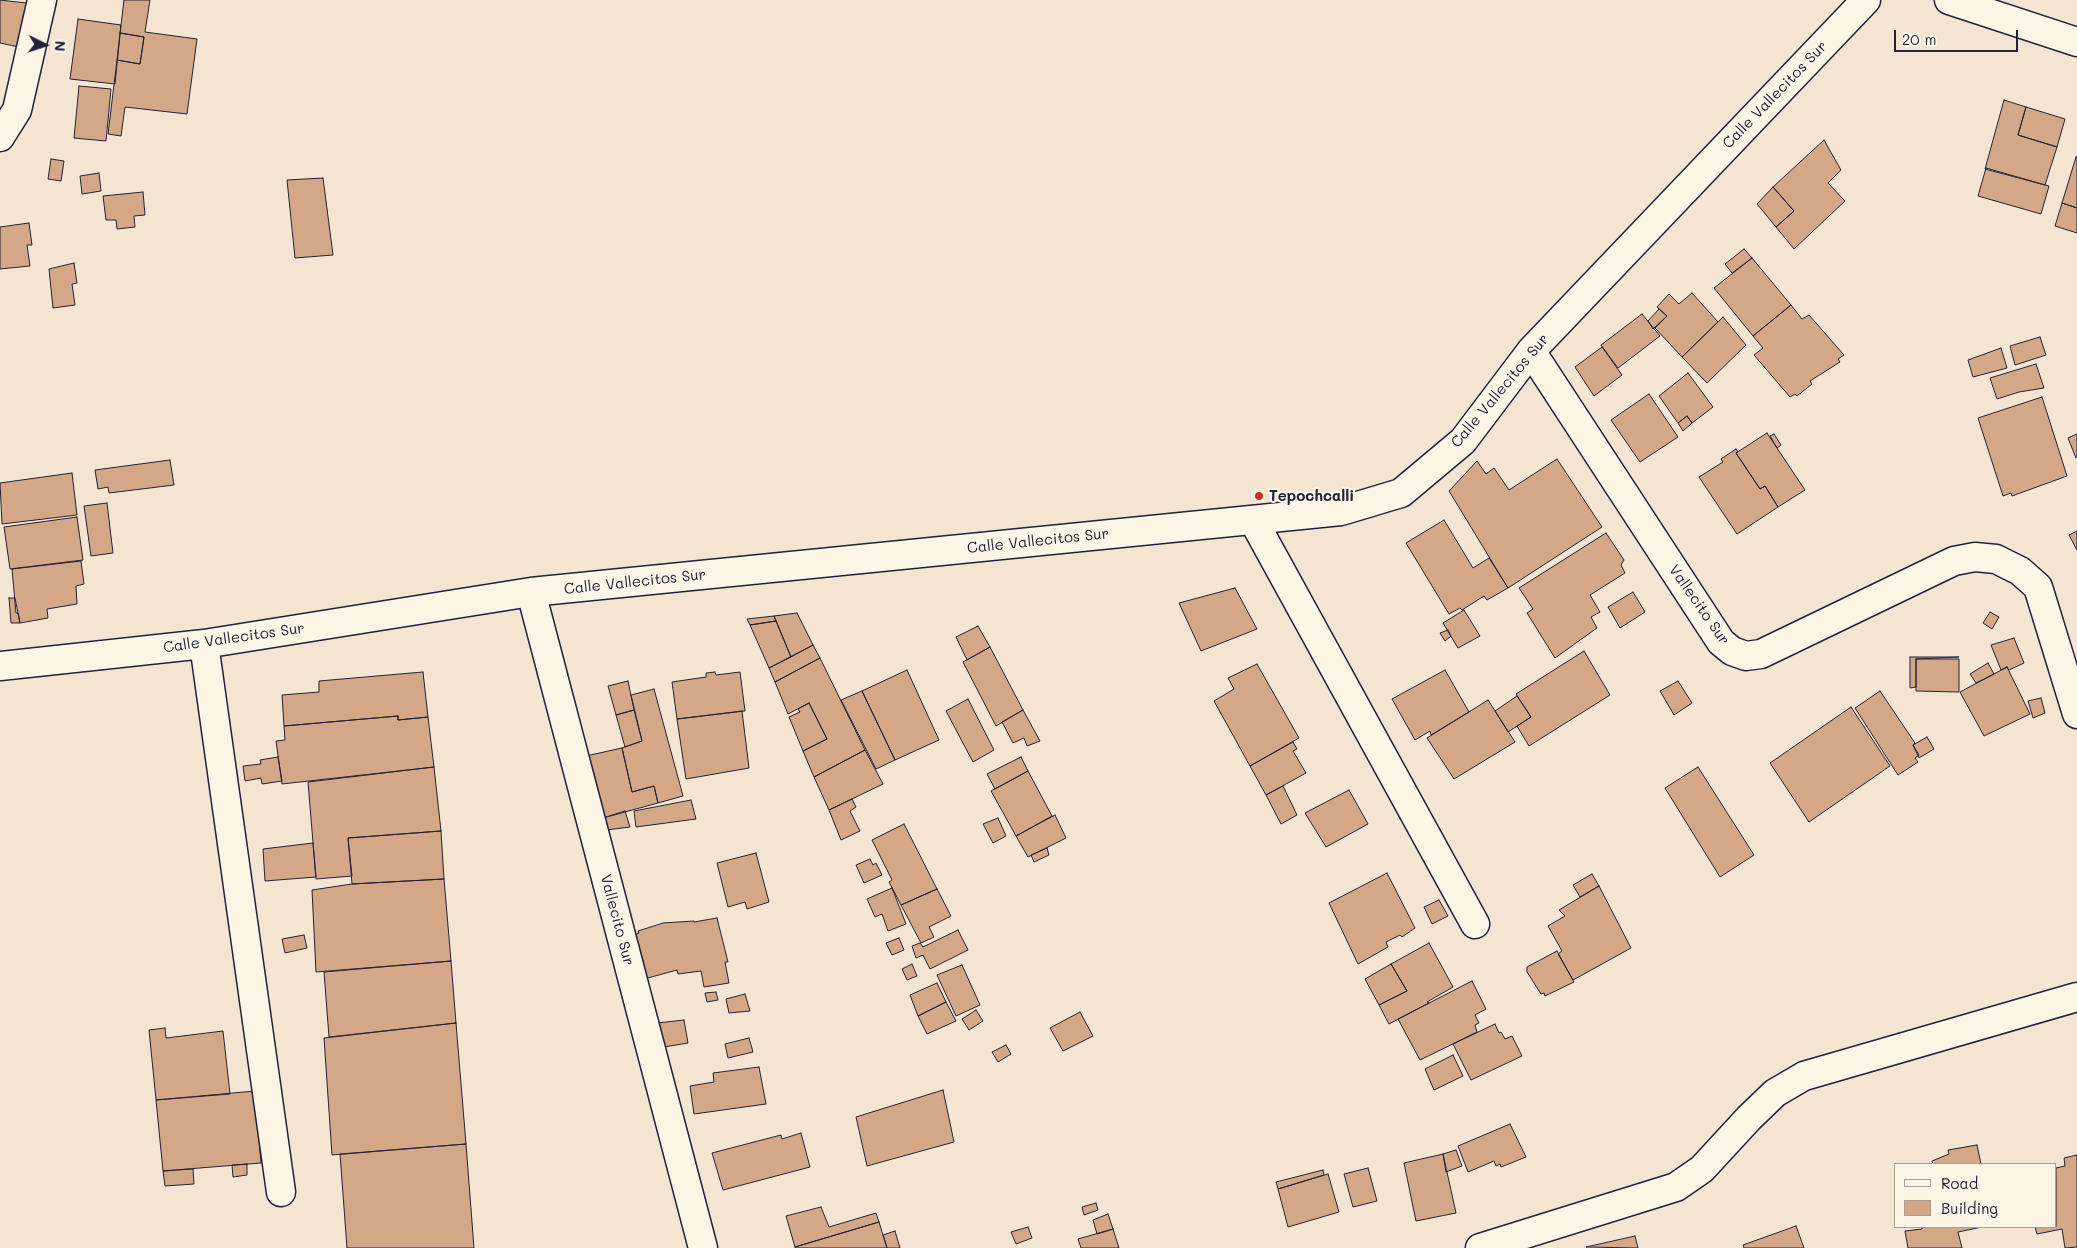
<!DOCTYPE html>
<html>
<head>
<meta charset="utf-8">
<style>
  body { margin:0 }
  #map { position:relative; width:2077px; height:1248px; overflow:hidden; background:#f4e5d2; font-family:Mali,sans-serif }
  canvas { display:block }
  .legend { position:absolute; left:1894px; top:1163px; width:162px; height:65px; box-sizing:border-box; background:#fcf5e5; border:1px solid #a5a1a1; margin:0; padding:6px 9px; list-style:none; font-size:15px; color:#22223b }
  .legend li { display:flex; align-items:center; gap:10px; height:25px }
  .legend b { width:25px; border:1px solid #a5a1a1 }
  .north { position:absolute; left:20px; top:20px; width:50px; height:50px; -webkit-text-stroke:4px #fcf5e5; paint-order:stroke; rotate:94deg; font-size:14px; font-weight:700; line-height:20px; text-align:center; color:#22223b }
  .north::after { content:''; display:block; margin:auto; width:18px; height:22px; background:#22223b; clip-path:polygon(50% 0,100% 100%,50% 72%,0 100%) }
  .scale { position:absolute; left:1894px; top:30px; width:124px; height:22px; box-sizing:border-box; border:2px solid #22223b; border-top:0; padding-left:6px; font-size:15px; line-height:18px; white-space:nowrap; color:#22223b; -webkit-text-stroke:4px #fcf5e5; paint-order:stroke }
</style>
</head>
<body>
<div id="map">
<canvas width="2077" height="1248"></canvas>
<ul class="legend">
<li><b style="height:6px;background:#fcf5e5"></b>Road</li>
<li><b style="height:14px;background:#d4a786"></b>Building</li>
</ul>
<div class="north">N</div>
<div class="scale">20 m</div>
</div>
<script>
const ctx = document.querySelector('canvas').getContext('2d');
ctx.lineJoin = 'round';
function fill(path, color) { ctx.fillStyle = color; ctx.fill(path, 'evenodd'); }
const shape = rows => new Path2D(rows.map(r => 'M' + r).join(''));
function trace(path, color, width, dash) { ctx.strokeStyle = color; ctx.lineWidth = width; ctx.lineCap = dash ? 'butt' : 'round'; ctx.setLineDash(dash || []); ctx.stroke(path); }
function label(font, color, halo, rows, align = 'center') {
  ctx.font = font + ' Mali,sans-serif'; ctx.lineWidth = 4; ctx.setLineDash([]); ctx.textBaseline = 'middle'; ctx.strokeStyle = halo; ctx.fillStyle = color; for (const [text, x, y, turn = 0] of rows) {
    ctx.save(); ctx.translate(x, y); ctx.rotate((+turn || 0) * Math.PI / 180); ctx.textAlign = isNaN(turn) ? turn : align; if (halo) ctx.strokeText(text, 0, 0); ctx.fillText(text, 0, 0); ctx.restore();
  }
}
const building = shape([
  [0,0,35,4,19,47,0,43,0,0],
  [124,0,150,0,145,32,197,39,187,114,125,107,121,136,108,134,117,60,140,64,144,37,120,33,124,0],
  [78,19,121,25,115,84,70,79,78,19],
  [120,33,144,37,140,64,117,60,120,33],
  [79,86,111,89,106,141,74,138,79,86],
  [2004,100,2026,107,2018,135,2057,147,2045,185,1985,169,2004,100],
  [2026,107,2065,119,2057,147,2018,135,2026,107],
  [1824,140,1841,170,1828,183,1845,201,1794,249,1776,227,1794,211,1773,187,1824,140],
  [2076,157,2077,157,2077,208,2062,203,2076,157],
  [51,159,64,161,61,181,48,179,51,159],
  [1986,168,2049,186,2041,214,1978,196,1986,168],
  [99,173,101,191,82,194,80,176,99,173],
  [323,178,333,255,295,258,287,180,323,178],
  [1773,187,1794,211,1776,227,1757,204,1773,187],
  [143,192,145,215,134,216,135,227,117,229,116,220,106,220,103,196,143,192],
  [2062,203,2077,208,2077,233,2055,226,2062,203],
  [29,223,32,245,27,245,30,266,0,269,0,227,29,223],
  [1744,249,1752,258,1732,273,1725,264,1744,249],
  [1752,258,1791,305,1753,336,1714,288,1752,258],
  [74,263,77,283,72,284,75,305,53,308,49,269,74,263],
  [1692,293,1718,322,1682,357,1655,328,1667,316,1657,307,1669,294,1679,304,1692,293],
  [1791,305,1802,319,1809,315,1844,355,1838,359,1840,362,1810,381,1812,384,1797,396,1795,394,1790,397,1754,355,1763,348,1753,336,1791,305],
  [1659,309,1667,316,1653,329,1648,321,1659,309],
  [1642,314,1660,336,1618,368,1601,345,1642,314],
  [1723,317,1746,345,1707,383,1682,357,1723,317],
  [2040,337,2046,355,2015,365,2010,346,2040,337],
  [1602,347,1622,375,1594,396,1575,367,1602,347],
  [2001,348,2007,368,1973,377,1968,360,2001,348],
  [2036,364,2044,388,2019,392,1997,399,1990,378,2036,364],
  [1688,373,1713,407,1692,423,1687,416,1678,423,1659,396,1688,373],
  [1649,394,1678,437,1640,462,1611,420,1649,394],
  [2042,397,2067,476,2012,496,2011,493,2003,496,1978,418,2042,397],
  [1687,416,1692,423,1683,431,1678,423,1687,416],
  [1767,433,1805,490,1778,507,1765,486,1760,489,1736,453,1767,433],
  [1774,434,1781,445,1777,448,1770,436,1774,434],
  [2077,434,2077,457,2076,458,2068,438,2077,434],
  [1736,449,1738,452,1736,453,1760,489,1765,486,1778,507,1737,534,1699,477,1723,462,1721,459,1736,449],
  [1557,459,1602,527,1508,588,1449,491,1477,461,1486,474,1494,468,1509,490,1557,459],
  [170,460,174,485,109,493,108,487,98,489,95,470,170,460],
  [72,473,77,515,2,524,0,483,72,473],
  [107,503,113,553,91,556,84,506,107,503],
  [77,517,83,560,10,569,4,527,77,517],
  [1444,520,1473,568,1489,558,1508,588,1487,600,1484,596,1462,610,1460,608,1449,614,1406,543,1444,520],
  [2077,531,2077,550,2069,535,2077,531],
  [1606,533,1624,560,1621,565,1625,573,1590,595,1600,612,1591,617,1597,628,1555,658,1527,613,1533,609,1519,588,1606,533],
  [81,561,84,584,76,586,77,604,47,609,48,618,20,623,18,613,16,613,12,569,81,561],
  [1235,588,1257,629,1201,651,1179,603,1235,588],
  [1633,592,1645,612,1620,628,1608,607,1633,592],
  [9,598,15,598,20,623,11,623,9,598],
  [1464,610,1480,636,1458,648,1443,623,1464,610],
  [1990,612,1999,617,1992,629,1983,623,1990,612],
  [797,613,813,645,791,657,774,616,797,613],
  [774,616,776,621,750,625,747,619,774,616],
  [776,621,791,657,769,668,750,625,776,621],
  [978,626,990,647,967,660,956,637,978,626],
  [1448,630,1451,636,1445,641,1440,633,1448,630],
  [2014,638,2024,663,2009,670,2007,667,2001,670,1991,645,2014,638],
  [813,645,820,658,775,682,769,668,813,645],
  [990,647,1023,710,996,726,963,662,990,647],
  [1584,651,1610,695,1529,746,1517,726,1531,717,1516,694,1584,651],
  [1910,657,1959,657,1916,659,1916,687,1910,688,1910,657],
  [820,658,865,750,814,777,803,751,827,739,809,703,788,714,775,682,820,658],
  [1916,659,1959,659,1959,692,1916,691,1916,659],
  [1988,663,1994,674,1976,683,1970,674,1988,663],
  [1257,664,1299,738,1250,766,1214,701,1234,689,1228,678,1257,664],
  [2007,667,2030,714,1984,736,1960,692,2007,667],
  [907,670,939,740,895,760,862,691,907,670],
  [1445,670,1469,712,1431,735,1430,731,1415,740,1392,699,1445,670],
  [423,672,428,717,398,720,398,716,284,726,282,695,319,692,319,681,423,672],
  [715,672,716,675,740,672,745,711,677,719,672,682,706,677,706,673,715,672],
  [628,681,634,710,616,715,608,686,628,681],
  [1678,681,1692,703,1674,715,1660,691,1678,681],
  [654,689,683,796,658,803,654,786,632,792,622,748,642,741,631,695,654,689],
  [862,691,895,760,876,769,841,700,862,691],
  [1880,691,1915,743,1913,745,1919,755,1915,758,1918,762,1898,775,1855,708,1880,691],
  [1517,696,1531,717,1508,732,1495,711,1517,696],
  [2041,698,2045,713,2033,718,2028,701,2041,698],
  [968,699,994,750,973,762,946,711,968,699],
  [1488,700,1515,742,1454,779,1427,738,1488,700],
  [809,703,827,739,803,751,789,717,800,712,798,709,809,703],
  [1851,707,1890,766,1809,822,1770,763,1851,707],
  [634,710,642,741,625,747,616,715,634,710],
  [1023,710,1040,741,1027,746,1024,738,1013,743,1002,722,1023,710],
  [742,711,749,768,686,779,677,719,742,711],
  [398,716,398,720,428,717,434,767,282,784,276,741,285,740,284,726,398,716],
  [1927,737,1934,749,1919,758,1913,745,1927,737],
  [1293,742,1297,749,1293,751,1306,773,1266,795,1250,766,1293,742],
  [622,748,632,792,654,786,658,803,603,818,586,756,622,748],
  [865,750,883,784,829,810,814,777,865,750],
  [278,757,282,781,262,784,261,778,245,781,243,766,261,764,260,760,278,757],
  [1021,757,1028,771,995,789,987,774,1021,757],
  [434,767,441,831,348,838,352,876,316,879,308,782,434,767],
  [1698,767,1754,855,1720,877,1665,788,1698,767],
  [1028,771,1052,816,1016,836,991,791,1028,771],
  [1283,786,1297,815,1281,824,1266,795,1283,786],
  [1349,790,1368,824,1326,847,1305,813,1349,790],
  [852,799,856,807,850,811,860,831,841,840,829,810,852,799],
  [691,800,696,819,636,827,634,811,691,800],
  [625,811,630,827,606,830,603,818,625,811],
  [1055,815,1066,838,1028,857,1016,836,1055,815],
  [998,818,1006,836,993,843,983,824,998,818],
  [904,824,937,889,901,905,889,882,892,880,872,840,904,824],
  [441,831,444,879,352,884,348,838,441,831],
  [313,843,316,877,265,881,263,849,313,843],
  [1047,848,1049,855,1034,862,1031,855,1047,848],
  [756,853,769,902,747,909,745,902,728,907,717,863,756,853],
  [870,859,873,865,876,863,882,875,864,883,856,865,870,859],
  [1387,873,1415,928,1402,937,1400,935,1386,942,1388,947,1358,964,1329,903,1387,873],
  [1592,874,1599,886,1580,897,1573,885,1592,874],
  [444,879,451,961,316,972,312,890,352,884,444,879],
  [1599,886,1631,948,1573,980,1558,954,1562,951,1548,926,1565,916,1559,910,1599,886],
  [892,888,906,924,888,931,882,914,875,917,867,899,892,888],
  [937,889,951,916,929,927,934,937,921,943,901,905,937,889],
  [1439,900,1448,916,1432,924,1424,907,1439,900],
  [717,918,728,962,725,962,729,983,704,987,701,971,678,974,677,970,644,979,632,935,639,933,638,931,663,923,694,921,694,922,717,918],
  [958,930,968,950,930,969,923,955,916,958,912,946,920,943,923,947,958,930],
  [304,935,307,948,285,953,282,939,304,935],
  [899,938,904,950,892,955,886,943,899,938],
  [1429,943,1453,987,1427,1002,1429,1003,1389,1024,1379,1005,1407,991,1391,964,1429,943],
  [1557,951,1574,982,1545,996,1544,993,1541,994,1527,972,1527,967,1557,951],
  [451,961,456,1023,329,1037,324,972,451,961],
  [912,964,917,976,907,980,902,969,912,964],
  [1391,964,1407,991,1379,1005,1365,979,1391,964],
  [962,965,980,1005,956,1016,937,975,962,965],
  [1472,981,1486,1009,1475,1015,1479,1023,1475,1025,1477,1032,1420,1060,1398,1019,1472,981],
  [937,983,946,1002,918,1016,910,995,937,983],
  [716,992,718,1000,707,1002,705,993,716,992],
  [745,994,750,1011,729,1013,726,999,745,994],
  [946,1002,956,1021,927,1034,918,1016,946,1002],
  [976,1010,983,1021,969,1030,962,1019,976,1010],
  [1080,1012,1093,1036,1063,1051,1050,1028,1080,1012],
  [684,1020,688,1043,664,1047,657,1023,684,1020],
  [456,1023,466,1144,332,1155,324,1038,456,1023],
  [1495,1024,1499,1033,1501,1032,1505,1039,1512,1036,1522,1056,1471,1080,1453,1044,1495,1024],
  [165,1028,166,1038,223,1031,230,1094,156,1100,149,1030,165,1028],
  [749,1038,753,1052,728,1058,725,1044,749,1038],
  [1006,1045,1011,1054,998,1062,992,1052,1006,1045],
  [1453,1055,1463,1076,1434,1090,1425,1069,1453,1055],
  [759,1067,766,1104,694,1114,690,1086,714,1082,713,1073,759,1067],
  [943,1090,954,1142,867,1166,856,1117,943,1090],
  [255,1091,261,1163,163,1171,156,1100,255,1091],
  [1510,1124,1526,1157,1501,1167,1500,1164,1496,1166,1494,1161,1468,1172,1458,1146,1510,1124],
  [801,1133,810,1167,723,1190,712,1153,781,1135,782,1139,801,1133],
  [466,1144,474,1248,347,1248,340,1154,466,1144],
  [1977,1145,1981,1164,1933,1164,1932,1161,1949,1154,1948,1150,1977,1145],
  [1456,1150,1462,1166,1446,1172,1443,1154,1456,1150],
  [1443,1154,1456,1213,1416,1221,1404,1163,1443,1154],
  [2077,1155,2077,1247,2065,1248,2062,1229,2037,1234,2035,1227,2056,1227,2056,1168,2065,1166,2064,1158,2077,1155],
  [247,1164,247,1175,233,1177,232,1165,247,1164],
  [1368,1168,1377,1201,1353,1207,1344,1174,1368,1168],
  [193,1169,194,1184,165,1186,163,1171,193,1169],
  [1323,1170,1324,1175,1278,1189,1276,1182,1323,1170],
  [1328,1174,1339,1212,1288,1227,1278,1189,1328,1174],
  [1096,1203,1098,1210,1084,1215,1082,1207,1096,1203],
  [821,1207,829,1227,876,1213,879,1222,795,1247,786,1216,821,1207],
  [1108,1214,1113,1229,1097,1234,1093,1220,1108,1214],
  [879,1222,887,1248,795,1248,795,1247,879,1222],
  [1796,1226,1804,1248,1744,1248,1743,1245,1796,1226],
  [1028,1227,1032,1238,1016,1244,1011,1232,1028,1227],
  [1922,1227,1982,1227,1958,1232,1962,1248,1908,1248,1905,1231,1922,1229,1922,1227],
  [1113,1229,1119,1248,1081,1248,1078,1239,1113,1229],
  [895,1231,900,1248,887,1248,883,1235,895,1231],
  [1635,1236,1638,1248,1586,1247,1635,1236]
]);
const minor = shape([
  [1949,0,2077,42],
  [0,137,17,110,42,0],
  [1531,351,1721,642,1732,651,1746,656,1761,654,1954,561,1975,557,1996,559,2020,571,2038,587,2077,714],
  [1253,520,1475,924],
  [531,592,703,1248],
  [204,644,281,1192],
  [0,666,204,644,531,592,1341,511,1401,493,1463,441,1531,351,1866,0],
  [1480,1248,1676,1187,1702,1169,1749,1118,1775,1093,1804,1076,2077,997]
]);
const markers = [
  [1259,496,5,"#c8321e"]
];
const streetNames = [
  ["Calle Vallecitos Sur",1775,95,-46],
  ["Calle Vallecitos Sur",1500,391,-50],
  ["Calle Vallecitos Sur",1038,541,-6],
  ["Calle Vallecitos Sur",635,582,-6],
  ["Vallecito Sur",1699,605,55],
  ["Calle Vallecitos Sur",234,638,-8],
  ["Vallecito Sur",617,920,75]
];
const poiNames = [
  ["Tepochcalli",1269,496]
];
fill(building, '#d4a786');
trace(building, '#22223b', 1);
trace(minor, '#22223b', 31);
trace(minor, '#fcf5e5', 28);
for (const [x, y, r, color] of markers) { const dot = new Path2D(); dot.arc(x, y, r, 0, 2 * Math.PI); ctx.fillStyle = color; ctx.fill(dot); trace(dot, '#fcf5e5', 2); }
label('15px', '#22223b', '#fcf5e5', streetNames);
label('bold 15px', '#22223b', '#fcf5e5', poiNames, 'left');
</script>
</body>
</html>
